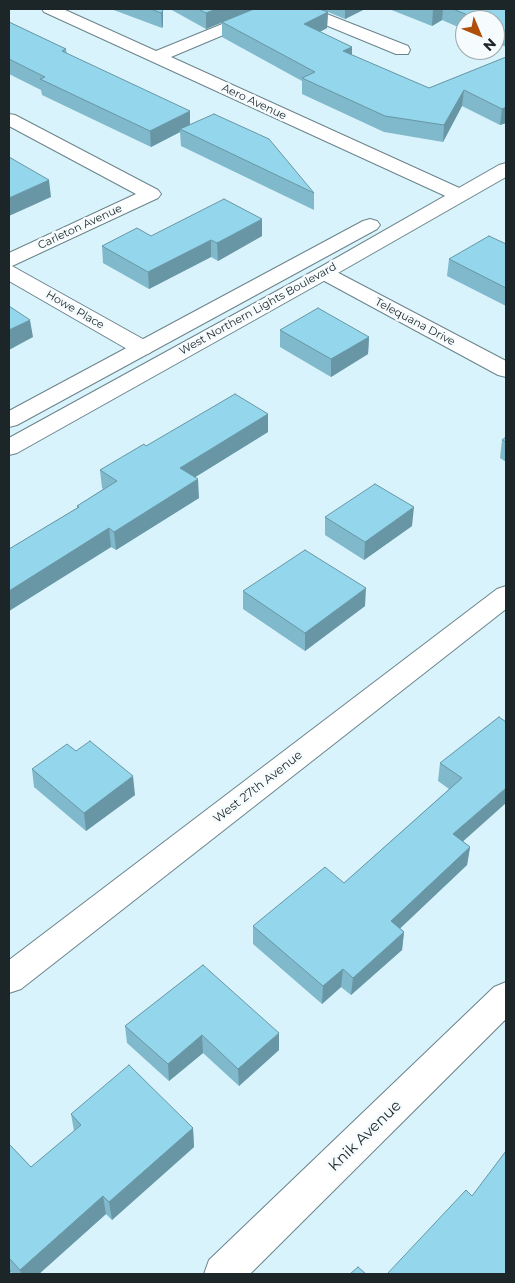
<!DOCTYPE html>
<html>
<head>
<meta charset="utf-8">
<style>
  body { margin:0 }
  #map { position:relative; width:515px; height:1283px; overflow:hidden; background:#d8f3fc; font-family:Montserrat,sans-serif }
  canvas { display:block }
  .frame { position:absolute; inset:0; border:10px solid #1c2629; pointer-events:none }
  .north { position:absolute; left:455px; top:10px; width:50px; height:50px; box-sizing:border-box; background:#f6fcfd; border:1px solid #9fa6a8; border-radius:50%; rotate:135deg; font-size:14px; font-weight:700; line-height:20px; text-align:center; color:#1c2629 }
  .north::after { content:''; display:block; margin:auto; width:18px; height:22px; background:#af4f0a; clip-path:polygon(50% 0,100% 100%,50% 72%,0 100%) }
</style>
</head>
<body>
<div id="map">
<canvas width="515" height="1283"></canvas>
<div class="frame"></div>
<div class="north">N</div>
</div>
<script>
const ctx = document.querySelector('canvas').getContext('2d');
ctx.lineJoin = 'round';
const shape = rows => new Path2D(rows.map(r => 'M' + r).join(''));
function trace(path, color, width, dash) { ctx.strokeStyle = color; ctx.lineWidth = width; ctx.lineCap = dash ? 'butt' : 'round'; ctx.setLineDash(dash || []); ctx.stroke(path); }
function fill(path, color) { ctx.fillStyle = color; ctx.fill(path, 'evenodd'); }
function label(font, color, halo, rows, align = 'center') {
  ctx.font = font + ' Montserrat,sans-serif'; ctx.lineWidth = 5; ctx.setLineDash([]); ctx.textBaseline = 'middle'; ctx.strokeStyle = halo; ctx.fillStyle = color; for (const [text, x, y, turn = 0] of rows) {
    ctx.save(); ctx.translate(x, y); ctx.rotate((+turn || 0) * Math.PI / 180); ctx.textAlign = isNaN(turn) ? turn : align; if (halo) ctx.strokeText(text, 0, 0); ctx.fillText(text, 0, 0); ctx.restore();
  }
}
const street = shape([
  [42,9,63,9,156,51,259,9,280,9,278,12,171,57,466,191,469,195,466,199,459,201,452,199,44,12,42,9],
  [292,9,314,9,408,46,410,50,408,54,396,54,294,12,292,9],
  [9,114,15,115,158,190,161,194,158,198,12,266,150,343,153,348,150,353,142,355,134,353,9,281,9,253,136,194,9,126,9,114],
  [324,267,331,269,506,361,506,377,498,375,317,277,314,273,317,269,324,267],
  [506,586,506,609,21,989,9,993,9,960,497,589,506,586],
  [506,982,506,1019,250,1274,204,1274,209,1260,494,987,506,982]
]);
const secondary = shape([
  [506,163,506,177,331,277,17,453,9,455,9,438,317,269,499,165,506,163],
  [370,219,377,221,380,225,377,229,17,425,9,427,9,411,363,221,370,219]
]);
const wall = shape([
  [111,9,161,9,163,26,162,28],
  [170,9,365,9,345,19,328,12,327,28,320,32,352,47,352,55,429,88,506,57,506,123,500,125,462,106,443,142,384,132,302,94,302,81,222,37,222,22,206,29],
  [389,9,506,9,506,47,495,42,495,20,465,20,465,30,442,20,432,26],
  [9,22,66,49,67,54,190,125,314,193,314,210,181,146,180,132,151,147,42,95,41,90,9,74],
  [151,236,262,236,218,261,211,257,149,289,103,263,102,246],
  [506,244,506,306,447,276,449,259],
  [280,330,369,337,368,354,331,377,280,347],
  [268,414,268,432,195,477,199,498,116,550,111,547,9,611,9,549,77,508,77,506,103,489,102,488,100,470,146,446],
  [506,437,506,462,500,458,502,440],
  [325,517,412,526,364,560,325,535],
  [243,591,365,606,305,651,243,609],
  [499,717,463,841,470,847,467,865,400,928,404,932,402,950,351,995,341,987,322,1004,253,944,253,926,344,883,449,789,438,781,440,763],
  [76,751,135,795,86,831,34,787,32,769],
  [203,965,279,1050,239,1086,203,1053,169,1081,127,1043,125,1026],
  [71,1114,193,1128,194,1147,112,1220,106,1214,39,1274,13,1274,11,1272,9,1274,9,1144,31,1167,74,1131]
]);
const shadedWall = shape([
  [216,9,255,9,206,29,206,13],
  [345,9,365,9,345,19],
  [436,9,443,9,442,20,432,26,433,10],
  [163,10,163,26,162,28,161,13],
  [328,12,327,28,304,40,304,24],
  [352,47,352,62,343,51],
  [464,90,462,106,443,142,444,125],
  [506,107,506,123,500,125,502,109],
  [190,111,190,128,180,129,180,132,151,147,150,131],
  [49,180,51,197,9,216,9,198],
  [262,219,262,236,218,261,217,243],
  [211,240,211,257,149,289,148,272],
  [30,320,33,337,9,350,9,330],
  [369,337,368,354,331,377,331,359],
  [268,414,268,432,181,486,180,468],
  [198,479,199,498,116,550,114,532],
  [414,507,412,526,364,560,365,542],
  [109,528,111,547,9,611,9,591],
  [366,588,365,606,305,651,305,633],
  [133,776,135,795,86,831,84,813],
  [506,788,506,803,450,853,453,834],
  [470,847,467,865,389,939,391,921],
  [404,932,402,950,351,995,353,978],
  [343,969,341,987,322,1004,323,986],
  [279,1033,279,1050,239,1086,238,1069],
  [202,1035,203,1053,169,1081,168,1064],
  [193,1128,194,1147,112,1220,109,1202],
  [103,1196,106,1214,39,1274,21,1274,20,1270],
  [9,1265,11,1272,9,1274]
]);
const building = shape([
  [151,9,161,9,163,10,161,13,151,9],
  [198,9,216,9,206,13,198,9],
  [254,9,319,9,328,12,304,24,352,47,343,51,429,88,506,57,506,107,502,109,464,90,444,125,385,116,302,78,315,72,222,22,254,9],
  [453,9,506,9,506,31,495,26,495,20,480,20,453,9],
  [9,22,66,49,62,51,190,111,150,131,40,79,45,77,9,59,9,22],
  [214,114,269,139,314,193,180,129,214,114],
  [9,157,49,180,9,198,9,157],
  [224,199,262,219,217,243,211,240,148,272,102,246,137,228,151,236,224,199],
  [489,236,506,244,506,288,449,259,489,236],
  [9,306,30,320,9,330,9,306],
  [318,308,369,337,331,359,280,330,318,308],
  [235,394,268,414,180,468,198,479,114,532,109,528,9,591,9,549,79,507,77,506,117,481,100,470,144,444,146,446,235,394],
  [506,437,506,442,502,440,506,437],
  [375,484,414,507,365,542,325,517,375,484],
  [305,550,366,588,305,633,243,591,305,550],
  [499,717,506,722,506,788,453,834,470,847,391,921,404,932,353,978,343,969,323,986,253,926,325,867,344,883,462,778,440,763,499,717],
  [90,741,133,776,84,813,32,769,67,744,76,751,90,741],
  [203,965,279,1033,238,1069,202,1035,168,1064,125,1026,203,965],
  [129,1065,193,1128,109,1202,103,1196,20,1270,9,1258,9,1144,31,1167,81,1125,71,1114,129,1065],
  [506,1151,506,1274,387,1274,466,1190,472,1196,506,1151],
  [358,1267,366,1274,350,1274,358,1267]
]);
const farStreetnames = [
  ["Aero Avenue",254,102,25],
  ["Carleton Avenue",80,227,-25],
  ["West Northern Lights Boulevard",258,309,-29],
  ["Howe Place",75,310,30],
  ["Telequana Drive",415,322,28]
];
const streetNames = [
  ["West 27th Avenue",258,787,-38]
];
const nearStreetnames = [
  ["Knik Avenue",365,1136,-44]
];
trace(street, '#6b838b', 2);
trace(secondary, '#6b838b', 2);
fill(street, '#fff');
fill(secondary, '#fff');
fill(wall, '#7fb9cb');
fill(shadedWall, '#6896a5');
fill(building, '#94d7ec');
trace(building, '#6896a5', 1);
label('11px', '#1c2629', '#f6fcfd', farStreetnames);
label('12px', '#1c2629', '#f6fcfd', streetNames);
label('15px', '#1c2629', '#f6fcfd', nearStreetnames);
</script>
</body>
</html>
